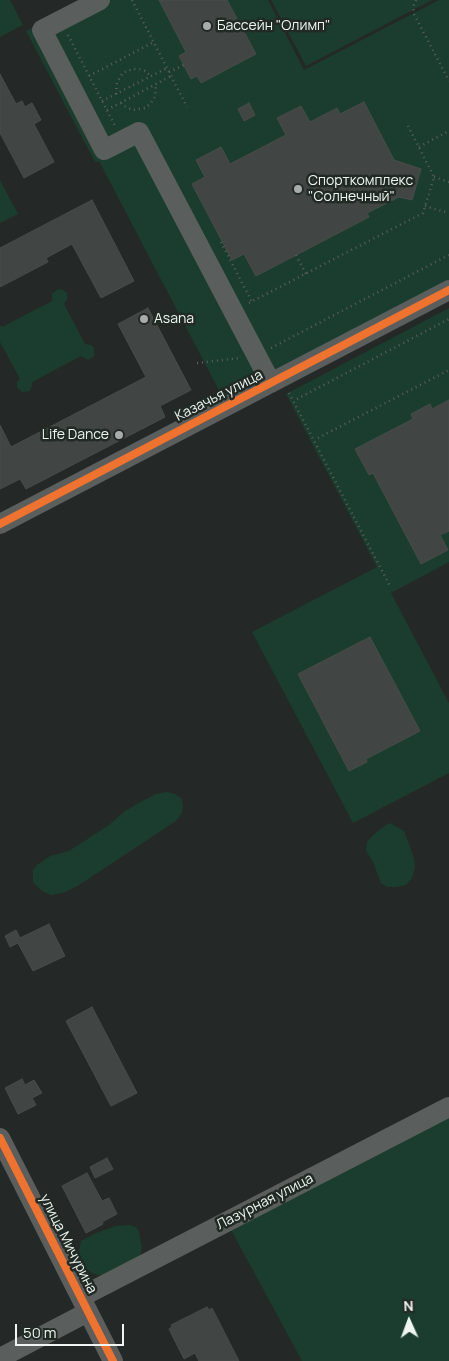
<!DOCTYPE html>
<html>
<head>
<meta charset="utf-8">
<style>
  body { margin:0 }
  #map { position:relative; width:449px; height:1361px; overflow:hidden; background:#242826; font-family:Manrope,sans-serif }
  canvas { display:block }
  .north { position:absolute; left:384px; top:1296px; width:50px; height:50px; -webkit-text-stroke:4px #222a26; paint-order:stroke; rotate:358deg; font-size:14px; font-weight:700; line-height:20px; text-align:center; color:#eff5f2 }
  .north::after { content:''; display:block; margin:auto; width:18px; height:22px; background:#eff5f2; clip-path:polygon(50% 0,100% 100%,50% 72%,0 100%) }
  .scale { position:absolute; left:15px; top:1324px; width:109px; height:22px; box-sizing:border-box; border:2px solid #eff5f2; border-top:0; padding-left:6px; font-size:15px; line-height:18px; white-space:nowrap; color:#eff5f2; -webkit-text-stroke:4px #222a26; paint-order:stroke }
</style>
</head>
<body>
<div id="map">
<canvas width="449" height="1361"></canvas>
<div class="north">N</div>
<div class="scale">50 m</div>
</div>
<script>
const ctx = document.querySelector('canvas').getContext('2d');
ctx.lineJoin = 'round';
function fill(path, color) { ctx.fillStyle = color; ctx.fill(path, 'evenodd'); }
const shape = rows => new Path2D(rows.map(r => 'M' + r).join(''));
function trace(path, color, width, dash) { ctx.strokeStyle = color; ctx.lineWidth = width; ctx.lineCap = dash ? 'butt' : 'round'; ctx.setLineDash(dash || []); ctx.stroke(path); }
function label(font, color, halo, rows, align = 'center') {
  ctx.font = font + ' Manrope,sans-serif'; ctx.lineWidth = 5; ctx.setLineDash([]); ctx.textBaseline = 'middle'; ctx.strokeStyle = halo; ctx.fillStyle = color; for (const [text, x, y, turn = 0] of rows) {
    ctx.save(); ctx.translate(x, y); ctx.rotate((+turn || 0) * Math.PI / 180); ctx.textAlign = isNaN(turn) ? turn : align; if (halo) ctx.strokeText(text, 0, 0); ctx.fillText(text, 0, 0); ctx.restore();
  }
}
const green = shape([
  [0,0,10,0,23,25,0,37],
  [87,0,268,0,304,70,439,0,449,0,449,280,223,398,99,161,95,162,26,31],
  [271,0,432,0,306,66],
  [0,180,18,214,0,223],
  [58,289,63,290,67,293,67,299,64,304,85,344,91,345,94,348,94,356,88,360,81,356,32,382,32,386,30,391,22,392,17,387,17,382,20,379,0,342,0,325,2,327,52,301,52,294],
  [449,308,449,562,391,593,449,703,449,773,353,823,252,632,377,567,286,394],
  [167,792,175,794,182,799,183,806,182,813,176,821,76,887,63,893,51,895,42,891,33,882,33,870,37,865,50,856,69,851,109,825,125,811,144,800,156,794],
  [390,823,404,831,414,858,415,868,412,878,406,885,396,887,387,887,381,883,373,862,366,851,367,842,372,836,383,827],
  [449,1117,449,1361,302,1361,230,1228],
  [129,1225,136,1227,139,1232,142,1249,139,1258,101,1276,92,1273,85,1268,81,1261,79,1251,81,1241,96,1233,116,1226]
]);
const building = shape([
  [159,0,227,0,256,54,201,83,197,76,191,79,179,56,186,52,159,0],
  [0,74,16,104,22,101,25,107,32,103,41,120,34,124,54,162,24,178,0,133,0,74],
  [364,102,394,160,421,169,412,200,399,197,367,213,369,217,256,276,244,254,232,260,192,184,205,177,196,160,221,147,230,164,286,135,277,118,301,106,310,122,337,108,340,114,364,102],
  [249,103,255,115,244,121,238,109,249,103],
  [92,200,134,281,101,298,72,244,46,258,48,262,0,287,0,248,92,200],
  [148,308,191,390,160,406,165,417,26,489,20,479,0,489,0,425,11,447,146,377,118,324,148,308],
  [449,400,449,531,440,535,448,550,421,564,373,473,369,475,355,449,413,419,411,414,430,404,432,409,449,400],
  [370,637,420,731,366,759,367,762,349,771,298,674,370,637],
  [49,924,65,956,33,971,18,943,10,947,5,936,16,930,20,938,49,924],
  [92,1007,137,1093,111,1106,66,1021,92,1007],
  [22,1079,25,1085,34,1080,42,1093,32,1098,36,1105,18,1114,5,1088,22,1079],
  [107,1158,113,1169,95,1178,90,1167,107,1158],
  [87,1173,102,1201,109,1198,117,1214,102,1222,103,1224,86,1233,62,1186,87,1173],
  [207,1307,209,1310,212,1308,239,1361,199,1361,195,1353,184,1359,169,1329,172,1327,171,1325,207,1307]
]);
const path = shape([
  [132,0,187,107],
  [416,0,413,7,414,14,449,81],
  [68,35,115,126],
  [169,72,184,65],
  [89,76,154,42],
  [116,94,117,82,122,74,127,71,133,69,139,69,145,71,151,76],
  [102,101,167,68],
  [121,103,124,106,133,110,145,108,150,104,155,97,156,84],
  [107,110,171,76],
  [419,147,449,131],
  [434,177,449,182],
  [425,206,449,213],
  [221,242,252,302],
  [296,255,306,274],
  [249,303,423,213,434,177,408,126],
  [271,348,449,255],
  [197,363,240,358],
  [289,393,390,586],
  [297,399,449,319],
  [318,438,449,370]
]);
const minor = shape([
  [100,0,42,30,104,150,139,132,271,383],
  [0,524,449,290],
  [0,1138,113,1361],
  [81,1297,449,1107],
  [0,1358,88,1312]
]);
const cycleway = shape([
  [0,524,449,290],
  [0,1138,113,1361]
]);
const markers = [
  [207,26,5,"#a8adab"],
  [298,189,5,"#a8adab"],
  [144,319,5,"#a8adab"],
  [119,435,5,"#a8adab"]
];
const poiNames = [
  ["Бассейн \"Олимп\"",217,26],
  ["Спорткомплекс",308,181],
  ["\"Солнечный\"",308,197],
  ["Asana",154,319],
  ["Life Dance",109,435,"right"]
];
const streetNames = [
  ["Казачья улица",219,396,-27],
  ["Лазурная улица",265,1202,-27],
  ["улица Мичурина",68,1244,63]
];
fill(green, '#1b3d2f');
fill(building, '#414543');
trace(building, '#484c4a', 1);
trace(path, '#5b5f5d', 2.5, [1, 4]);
trace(minor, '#5a5e5c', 20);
trace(cycleway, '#ef722f', 8);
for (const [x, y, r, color] of markers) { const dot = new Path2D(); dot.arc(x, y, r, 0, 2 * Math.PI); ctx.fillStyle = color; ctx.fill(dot); trace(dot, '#222a26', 2); }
label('14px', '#eff5f2', '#222a26', poiNames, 'left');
label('14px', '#eff5f2', '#222a26', streetNames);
</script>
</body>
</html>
